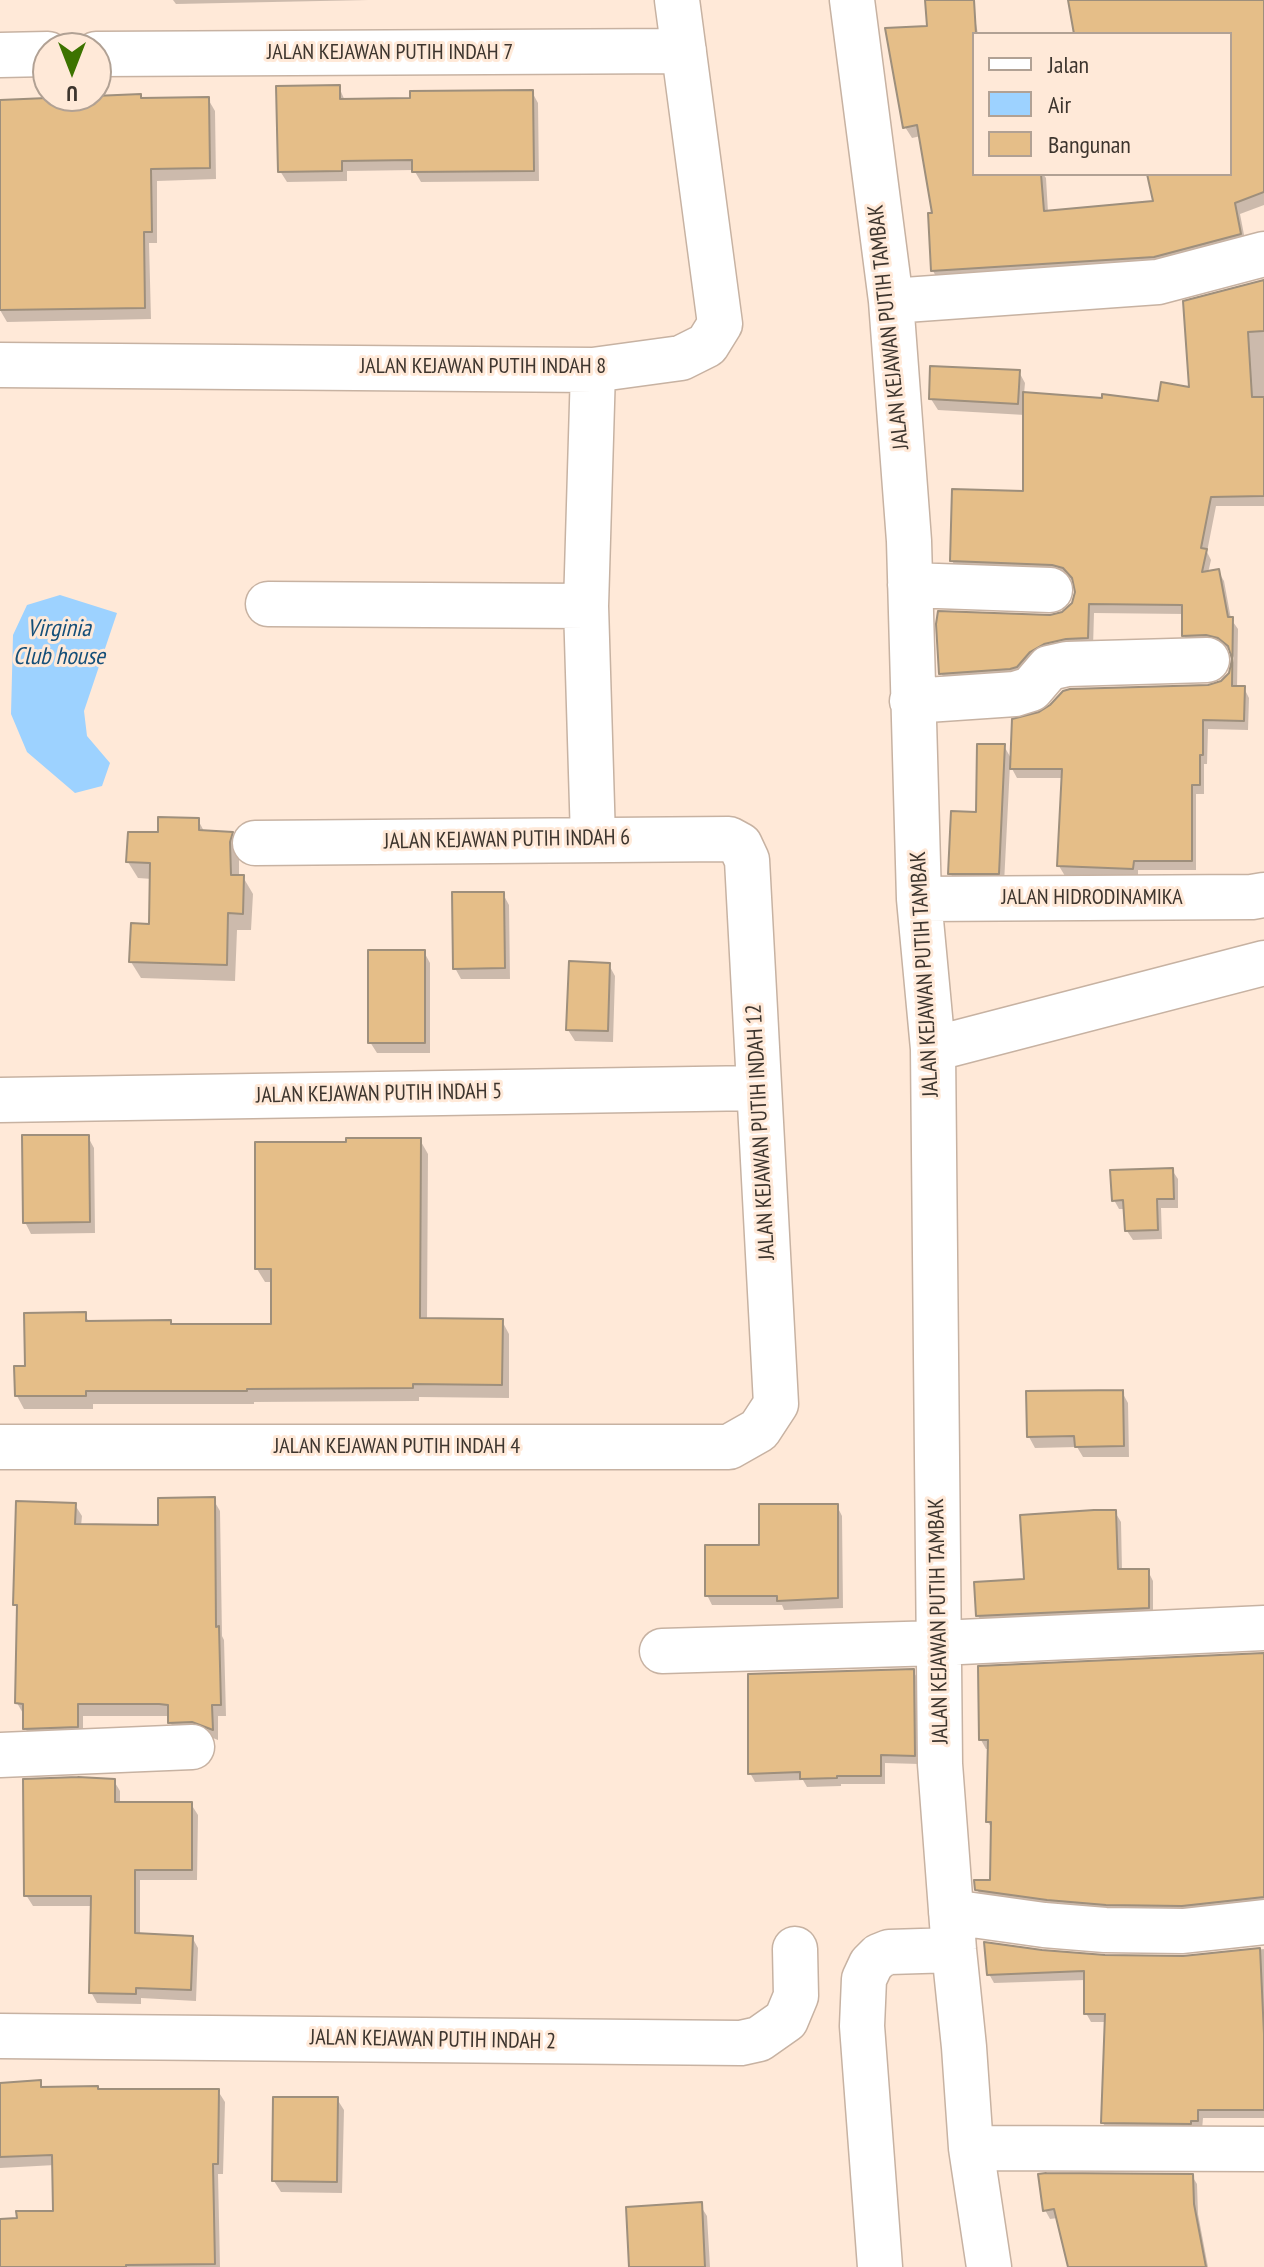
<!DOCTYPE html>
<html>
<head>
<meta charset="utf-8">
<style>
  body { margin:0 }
  #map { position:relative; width:1264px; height:2267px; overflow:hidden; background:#ffe9d8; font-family:"PT Sans Narrow",sans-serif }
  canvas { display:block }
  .legend { position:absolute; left:972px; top:32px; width:260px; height:144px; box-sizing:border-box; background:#ffe9d8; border:2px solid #b1a194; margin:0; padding:10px 14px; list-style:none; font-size:24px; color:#3d352e }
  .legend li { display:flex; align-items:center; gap:16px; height:40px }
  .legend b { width:40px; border:2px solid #b1a194 }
  .north { position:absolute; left:32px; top:32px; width:80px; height:80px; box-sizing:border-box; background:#ffe9d8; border:2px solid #b1a194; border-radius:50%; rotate:180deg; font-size:22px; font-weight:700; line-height:32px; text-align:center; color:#3d352e }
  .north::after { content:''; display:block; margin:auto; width:28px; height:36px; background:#3c7300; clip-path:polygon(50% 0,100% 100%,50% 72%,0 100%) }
</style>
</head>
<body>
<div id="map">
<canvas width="1264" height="2267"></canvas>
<ul class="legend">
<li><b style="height:10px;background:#fff"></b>Jalan</li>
<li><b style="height:22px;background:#9dd2ff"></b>Air</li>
<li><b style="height:22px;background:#e5be88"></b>Bangunan</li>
</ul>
<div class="north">U</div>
</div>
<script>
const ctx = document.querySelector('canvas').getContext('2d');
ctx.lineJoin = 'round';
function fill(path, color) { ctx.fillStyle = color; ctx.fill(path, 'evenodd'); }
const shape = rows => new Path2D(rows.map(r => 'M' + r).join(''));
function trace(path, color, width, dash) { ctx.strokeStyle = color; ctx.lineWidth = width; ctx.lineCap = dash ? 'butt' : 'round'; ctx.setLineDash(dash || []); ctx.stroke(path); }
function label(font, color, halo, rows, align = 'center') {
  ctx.font = font + ' "PT Sans Narrow",sans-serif'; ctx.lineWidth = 6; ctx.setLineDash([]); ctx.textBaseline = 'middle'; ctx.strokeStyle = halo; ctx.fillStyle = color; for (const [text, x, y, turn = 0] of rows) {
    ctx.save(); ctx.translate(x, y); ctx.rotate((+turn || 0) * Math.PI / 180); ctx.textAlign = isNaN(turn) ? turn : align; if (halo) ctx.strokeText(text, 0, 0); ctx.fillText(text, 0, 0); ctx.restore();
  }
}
const water = shape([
  [60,595,117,613,84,711,87,736,110,763,102,786,75,793,27,752,11,714,13,635,27,605]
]);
const shadow = shape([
  [173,0,369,0,176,4],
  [927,0,970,0,972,3,978,34,974,34,974,174,1043,174,1046,178,1048,212,1155,203,1149,174,1230,174,1230,34,1076,34,1070,0,1256,0,1264,66,1264,205,1240,214,1246,245,1161,268,939,282,933,271,935,215,921,136,912,138,905,127,929,27],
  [339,87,345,101,532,92,538,103,539,181,421,182,414,170,347,171,347,181,287,182,280,171],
  [208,99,215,111,216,179,157,181,157,243,149,243,151,319,7,322,0,310,0,102],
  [1264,285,1264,506,1216,506,1207,552,1211,560,1208,573,1218,571,1224,581,1231,619,1238,629,1237,688,1244,688,1249,698,1248,730,1208,729,1207,764,1204,764,1204,794,1196,794,1196,870,1138,870,1138,878,1065,876,1059,866,1064,778,1017,778,1010,765,1004,884,957,884,950,873,977,814,1004,746,1012,760,1220,683,1231,672,1234,658,1232,654,1226,647,1213,644,1189,645,1184,635,1184,614,1094,613,1093,648,1022,677,947,683,941,673,1050,617,1063,613,1073,604,1077,592,1075,583,1070,578,1058,574,958,571,952,561,1025,493,1025,415,938,410,931,399,1019,372,1025,383,1024,394,1160,403,1191,390],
  [198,820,205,833,231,834,241,850,239,860,239,877,243,877,253,894,251,930,237,930,235,981,141,978,131,962,151,926,152,879,138,878,128,862,160,834],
  [503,894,509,905,510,979,461,979,455,968],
  [424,952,430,963,430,1053,377,1053,370,1042],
  [609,965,615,976,613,1042,575,1041,568,1030],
  [88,1137,94,1148,95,1233,31,1234,25,1222],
  [420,1140,428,1154,427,1320,502,1321,509,1334,509,1398,419,1397,419,1401,254,1402,254,1404,93,1404,93,1409,24,1409,17,1396,27,1368,84,1314,90,1323,170,1322,172,1326,273,1326,273,1282,265,1282,257,1269,348,1144],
  [1172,1170,1178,1179,1178,1208,1161,1208,1162,1239,1133,1240,1127,1231,1126,1209,1119,1209,1114,1200],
  [1122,1392,1128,1403,1129,1457,1083,1457,1077,1447,1035,1448,1029,1437],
  [213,1499,220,1511,222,1636,224,1640,226,1716,218,1716,218,1740,200,1733,177,1734,170,1722,170,1716,83,1716,83,1738,32,1740,25,1728,24,1715,17,1703,19,1611,15,1604,75,1505,82,1516,81,1526,160,1527],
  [837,1506,842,1516,843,1608,784,1610,782,1605,712,1605,707,1595,761,1547],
  [1115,1512,1121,1522,1122,1571,1148,1571,1153,1581,1153,1618,984,1626,978,1616,1026,1581],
  [1264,1655,1264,1906,1188,1915,982,1899,977,1889,991,1882,993,1831,988,1822,990,1749,986,1749,981,1740],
  [913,1671,918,1679,919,1764,885,1763,885,1784,841,1784,841,1786,807,1787,803,1780,755,1782,750,1773],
  [114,1781,120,1791,120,1804,191,1804,198,1815,197,1880,140,1880,140,1935,192,1937,198,1948,196,2001,141,1998,141,2004,97,2003,91,1992,93,1906,33,1906,26,1895],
  [1264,1949,1264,2118,1203,2118,1202,2130,1108,2132,1103,2123,1107,2022,1091,2022,1086,2013,1086,1980,994,1983,989,1974,1103,1957,1186,1958],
  [39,2082,43,2089,218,2091,225,2102,223,2174,218,2174,220,2267,0,2267,0,2221,55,2213,55,2165,0,2168,0,2085],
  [337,2099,344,2110,342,2193,281,2192,274,2181],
  [1192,2176,1197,2184,1198,2214,1208,2267,1070,2267,1058,2218,1050,2219,1045,2210],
  [700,2205,707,2216,710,2267,631,2267]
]);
const building = shape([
  [925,0,974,0,976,34,974,34,974,174,1041,174,1044,211,1153,201,1147,174,1230,174,1230,34,1074,34,1068,0,1264,0,1264,192,1235,203,1241,234,1154,257,931,271,928,213,932,213,917,125,903,128,885,28,927,26,925,0],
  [340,85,340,99,410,98,410,91,533,90,534,171,412,172,412,160,342,161,342,171,278,172,276,86,340,85],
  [141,94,141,98,209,97,210,168,151,169,152,232,144,232,145,308,0,310,0,100,141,94],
  [1264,280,1264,331,1248,332,1252,397,1264,397,1264,496,1211,497,1201,548,1207,549,1202,572,1219,569,1228,617,1233,617,1232,686,1245,686,1244,721,1203,720,1203,755,1200,755,1200,785,1192,785,1192,861,1134,861,1133,869,1057,866,1062,769,1010,769,1012,719,1039,712,1050,705,1063,691,1070,689,1208,685,1221,681,1229,673,1232,659,1228,646,1218,638,1206,635,1182,636,1182,605,1089,604,1088,638,1066,639,1044,644,1030,652,1017,667,1010,669,939,674,936,624,938,611,1050,615,1062,612,1072,603,1075,592,1072,578,1063,568,1052,565,950,561,952,489,1023,491,1023,392,1102,398,1102,394,1158,401,1161,382,1189,387,1183,301,1264,280],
  [930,366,1020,370,1018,404,929,399,930,366],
  [977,744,1005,744,999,874,948,874,951,811,976,812,977,744],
  [158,817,199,818,199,830,233,832,230,842,231,875,244,875,243,914,228,913,227,965,129,962,131,923,149,924,150,863,126,862,128,832,158,832,158,817],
  [452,892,504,892,505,968,453,969,452,892],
  [368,950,425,950,425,1043,368,1043,368,950],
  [569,961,610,963,608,1031,566,1030,569,961],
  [22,1135,89,1135,90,1222,23,1223,22,1135],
  [346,1138,421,1138,420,1318,503,1319,502,1385,413,1384,413,1388,247,1389,247,1391,86,1391,86,1396,15,1396,14,1366,25,1366,24,1313,86,1312,86,1321,171,1320,171,1324,271,1324,271,1269,255,1269,255,1142,346,1142,346,1138],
  [1173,1168,1174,1199,1157,1199,1158,1230,1125,1231,1123,1200,1112,1201,1110,1170,1173,1168],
  [1123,1390,1124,1446,1075,1447,1074,1436,1027,1437,1026,1391,1123,1390],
  [215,1497,216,1627,219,1626,221,1705,212,1705,213,1730,192,1722,168,1723,168,1705,159,1704,78,1704,78,1727,23,1729,23,1704,15,1703,17,1605,13,1605,16,1501,76,1503,75,1524,158,1525,158,1498,215,1497],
  [759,1504,838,1504,838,1598,777,1601,777,1596,705,1596,705,1545,759,1545,759,1504],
  [1094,1510,1116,1510,1118,1569,1149,1569,1149,1608,976,1616,974,1582,1024,1579,1020,1515,1094,1510],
  [1264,1653,1264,1897,1182,1906,1106,1905,1047,1900,975,1890,974,1880,990,1880,991,1822,986,1822,988,1740,979,1740,978,1666,1264,1653],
  [914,1669,915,1756,881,1755,881,1776,837,1776,837,1778,800,1779,800,1772,748,1774,748,1674,914,1669],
  [78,1777,115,1779,115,1802,192,1802,192,1870,135,1870,135,1933,193,1936,191,1990,136,1988,136,1994,89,1993,91,1896,24,1896,23,1779,78,1777],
  [984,1942,1042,1950,1105,1955,1183,1956,1260,1948,1264,2034,1264,2110,1198,2110,1198,2121,1191,2121,1191,2124,1101,2123,1105,2014,1084,2014,1084,1971,987,1975,984,1942],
  [41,2080,41,2087,98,2086,98,2089,219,2089,218,2164,213,2164,215,2264,126,2265,126,2267,0,2267,0,2219,17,2218,16,2211,53,2211,52,2155,0,2157,0,2083,41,2080],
  [273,2097,338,2097,337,2182,272,2181,273,2097],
  [1046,2173,1193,2174,1194,2204,1206,2267,1068,2267,1054,2209,1043,2211,1038,2174,1046,2173],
  [702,2202,705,2267,629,2267,626,2207,702,2202]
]);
const minor = shape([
  [852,0,891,301,909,541,919,899,933,1049,940,1764,954,1950,964,2047,971,2148,989,2267],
  [96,54,684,51],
  [0,55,48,54],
  [891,301,1158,282,1264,254],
  [0,365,593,370,681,358,707,345,720,324,677,0],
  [593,370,586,606,593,839],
  [910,585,1050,590],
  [268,604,586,606],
  [912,701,1015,694,1031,689,1049,668,1067,664,1207,660],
  [919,899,1252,897,1264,895],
  [933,1049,1264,963],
  [0,1100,758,1088],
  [0,1447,729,1447,759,1430,776,1404,747,860,740,845,729,839,255,843],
  [662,1651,939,1643,1264,1628],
  [0,1755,192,1747],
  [951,1912,1044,1925,1105,1930,1183,1931,1264,1922],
  [0,2036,741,2043,759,2039,786,2020,796,1996,795,1949],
  [971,2148,1264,2149],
  [880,2267,862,2026,864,1979,871,1964,879,1956,889,1952,954,1950]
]);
const streetNames = [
  ["JALAN KEJAWAN PUTIH INDAH 7",390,53],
  ["JALAN KEJAWAN PUTIH TAMBAK",889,327,-96],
  ["JALAN KEJAWAN PUTIH INDAH 8",483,367],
  ["JALAN KEJAWAN PUTIH INDAH 6",507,840,-1],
  ["JALAN HIDRODINAMIKA",1092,898],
  ["JALAN KEJAWAN PUTIH TAMBAK",925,974,-93],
  ["JALAN KEJAWAN PUTIH INDAH 5",379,1094,-1],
  ["JALAN KEJAWAN PUTIH INDAH 12",761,1132,-93],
  ["JALAN KEJAWAN PUTIH INDAH 4",397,1447],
  ["JALAN KEJAWAN PUTIH TAMBAK",939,1621,-91],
  ["JALAN KEJAWAN PUTIH INDAH 2",433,2040,1]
];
const waterNames = [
  ["Virginia",59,629],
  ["Club house",59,657]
];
fill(water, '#9dd2ff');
fill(shadow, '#0003');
fill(building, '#e5be88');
trace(building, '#9e8f7c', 2);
trace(minor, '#c7b2a2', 47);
trace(minor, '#fff', 44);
label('22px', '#3d352e', '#ffe9d8', streetNames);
label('italic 24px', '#154f79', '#ffe9d8', waterNames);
</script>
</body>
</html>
